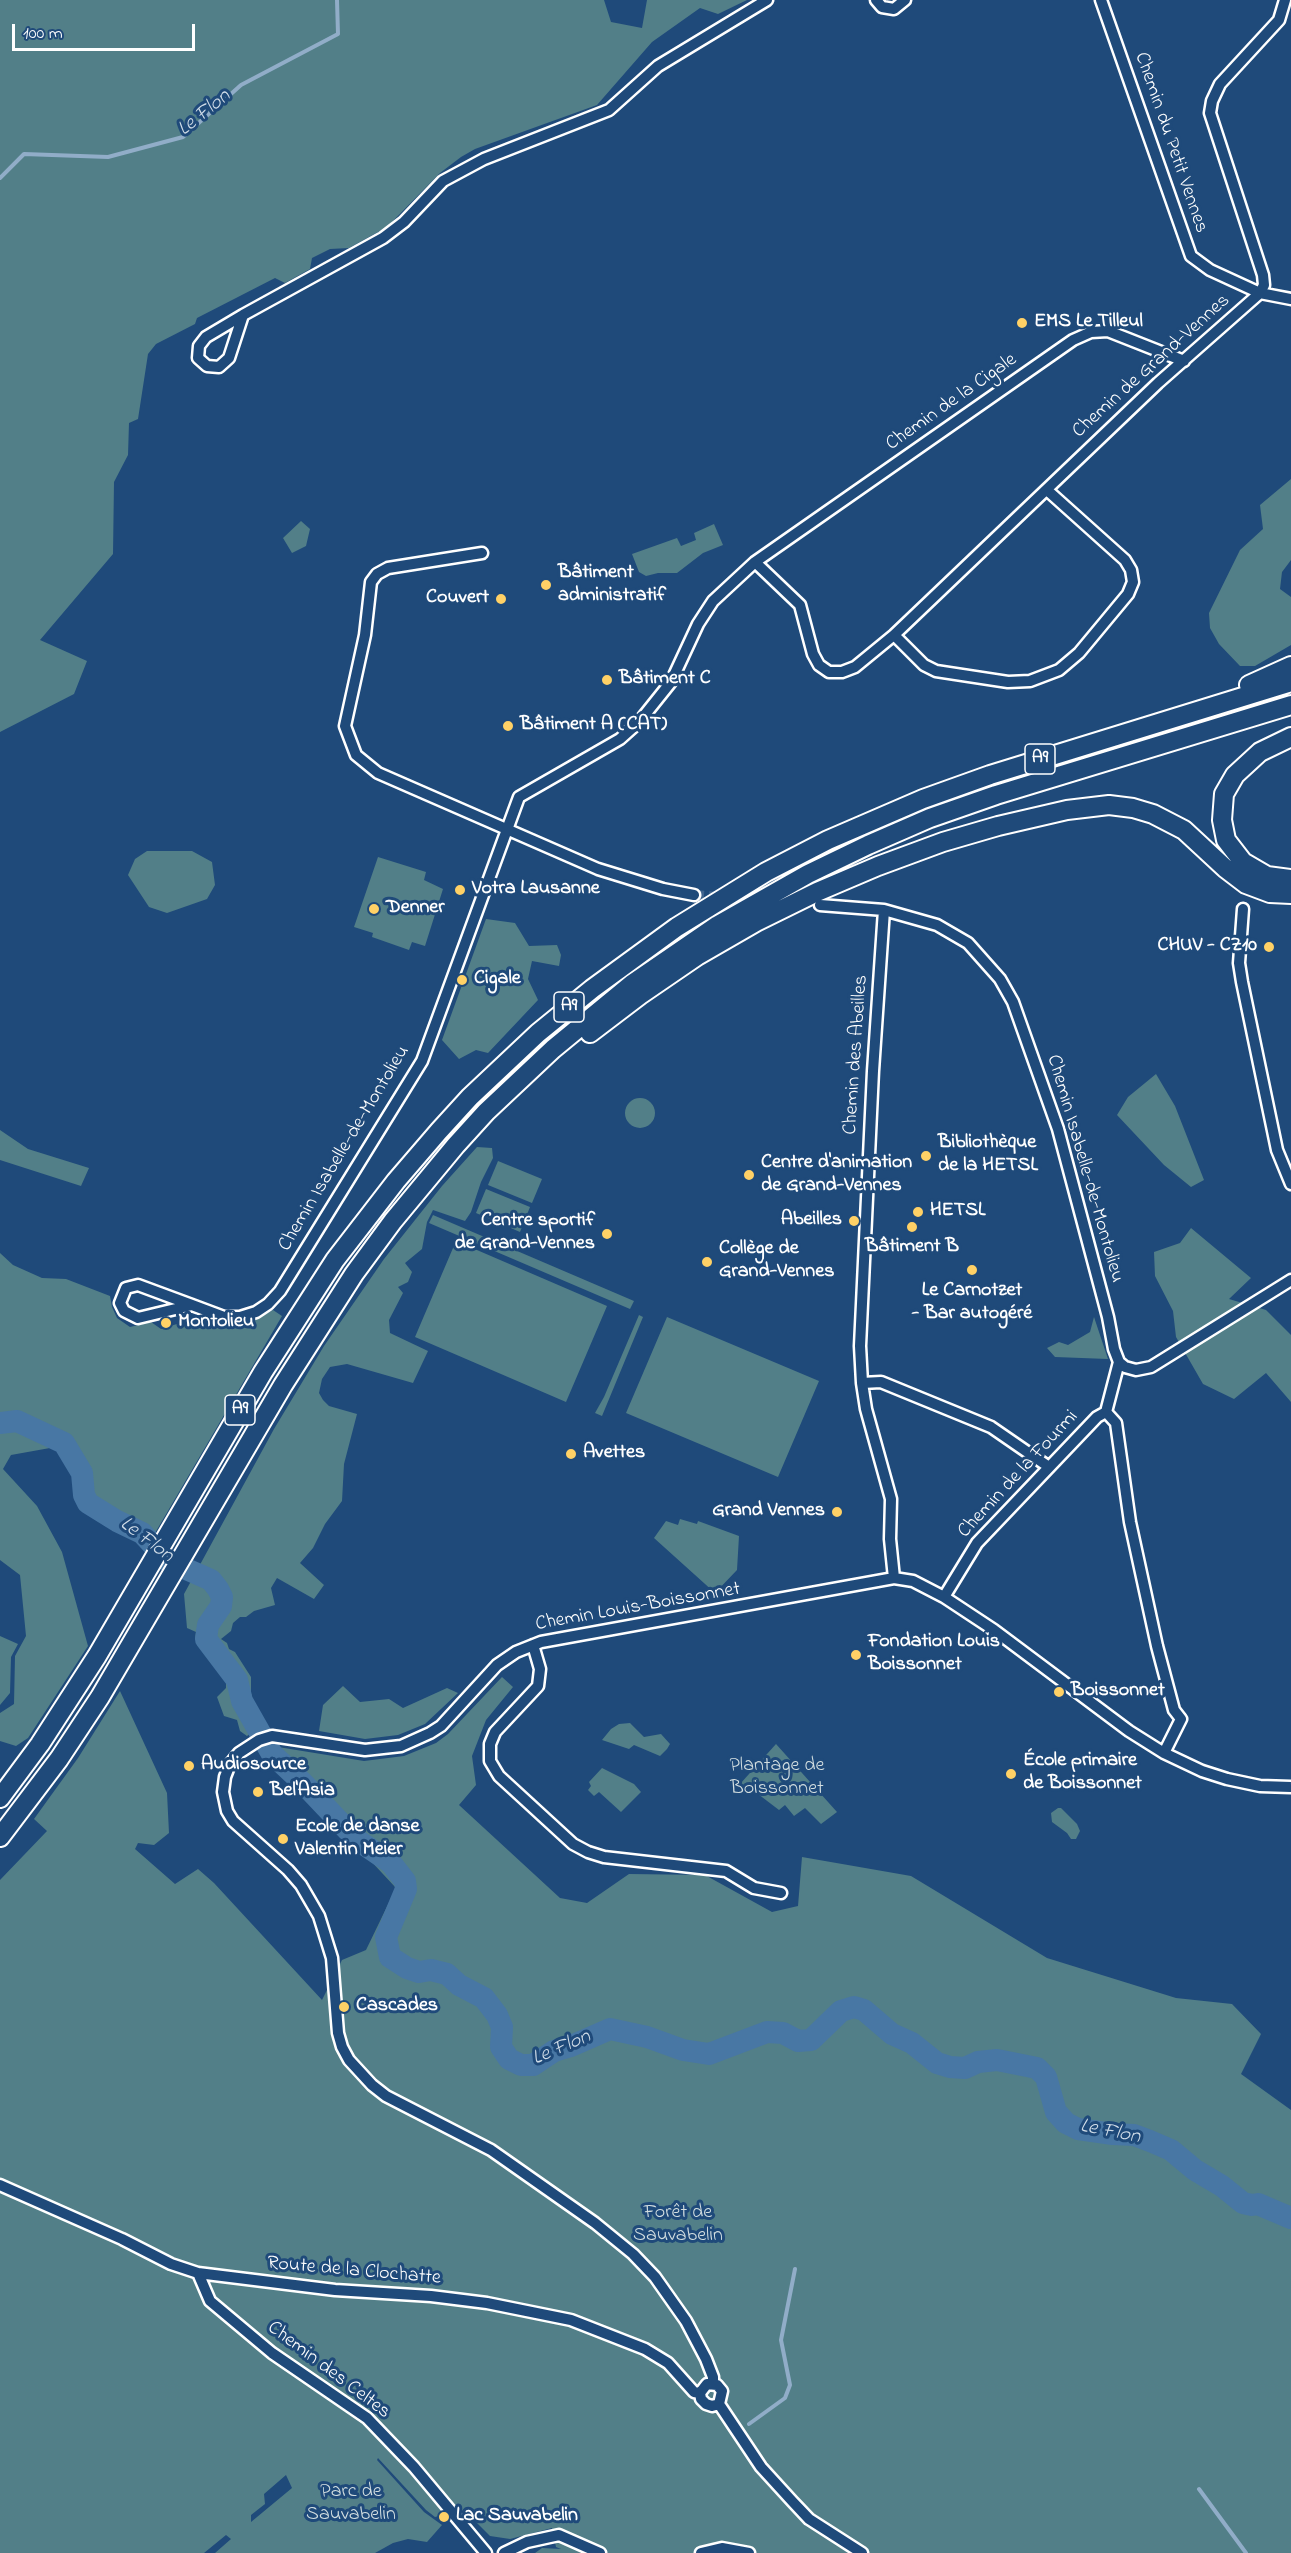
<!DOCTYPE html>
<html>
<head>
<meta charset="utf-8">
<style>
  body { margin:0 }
  #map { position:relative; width:1291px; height:2553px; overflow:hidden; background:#1f4a7a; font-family:"Indie Flower",sans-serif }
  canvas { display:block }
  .scale { position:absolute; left:12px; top:24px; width:183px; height:27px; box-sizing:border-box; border:3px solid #fff; border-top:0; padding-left:8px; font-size:18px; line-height:21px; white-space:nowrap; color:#fff; -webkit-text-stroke:4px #1f4a7a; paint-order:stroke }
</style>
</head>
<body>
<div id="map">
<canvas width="1291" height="2553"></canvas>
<div class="scale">100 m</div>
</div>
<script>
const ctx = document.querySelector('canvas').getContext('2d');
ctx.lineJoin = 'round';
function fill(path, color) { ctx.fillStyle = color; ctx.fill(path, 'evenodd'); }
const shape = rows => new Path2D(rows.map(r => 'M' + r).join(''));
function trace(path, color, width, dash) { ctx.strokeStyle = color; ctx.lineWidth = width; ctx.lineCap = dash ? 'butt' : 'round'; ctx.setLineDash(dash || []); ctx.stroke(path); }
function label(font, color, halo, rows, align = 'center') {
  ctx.font = font + ' "Indie Flower",sans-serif'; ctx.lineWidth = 6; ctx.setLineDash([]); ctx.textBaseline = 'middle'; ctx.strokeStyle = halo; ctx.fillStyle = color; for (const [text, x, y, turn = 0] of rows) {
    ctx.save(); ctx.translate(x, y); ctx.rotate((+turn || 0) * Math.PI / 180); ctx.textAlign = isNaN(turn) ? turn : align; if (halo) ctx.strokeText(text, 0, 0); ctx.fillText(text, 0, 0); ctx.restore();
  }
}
const green = shape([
  [0,0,604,0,611,22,642,28,647,0,747,0,718,14,700,8,652,42,597,105,475,149,461,157,440,173,387,227,349,248,330,249,312,258,310,269,285,283,275,278,197,318,195,324,156,344,148,354,138,419,129,423,128,455,114,482,113,554,40,640,87,661,74,694,0,732],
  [1291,479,1291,560,1282,572,1280,589,1291,597,1291,645,1255,666,1240,666,1219,644,1210,628,1209,613,1240,550,1263,529,1260,505],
  [301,521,310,529,306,546,292,553,283,538],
  [714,524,723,545,703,553,677,573,658,573,646,576,639,572,632,554,677,538,681,546,696,540,694,533],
  [147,851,192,851,212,862,215,885,207,899,167,913,149,907,128,875,135,859],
  [378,857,426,872,424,880,443,889,425,946,412,942,409,950,372,937,373,933,354,927],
  [486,919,515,923,529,946,557,945,561,955,559,966,532,961,528,979,538,1000,488,1053,476,1050,459,1059,442,1040],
  [1156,1074,1175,1106,1204,1180,1191,1187,1164,1165,1117,1115,1128,1097],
  '625 1113a15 15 0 1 1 30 0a15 15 0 1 1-30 0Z',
  [0,1130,28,1149,89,1168,81,1186,0,1160],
  [477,1147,492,1148,493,1158,481,1182,471,1212,465,1221,433,1210,427,1222,422,1249,405,1263,412,1272,408,1282,398,1287,403,1293,389,1320,390,1333,428,1351,413,1383,347,1364,330,1367,322,1379,319,1393,323,1400,329,1406,357,1414,344,1464,342,1501,325,1524,313,1548,300,1563,324,1585,314,1599,277,1578,271,1588,275,1605,254,1611,246,1617,240,1617,233,1623,231,1631,221,1639,227,1643,229,1649,235,1652,251,1677,251,1693,254,1707,253,1716,249,1719,253,1731,247,1736,240,1731,237,1720,224,1716,217,1697,226,1688,226,1675,195,1639,196,1632,187,1628,184,1594,274,1429,324,1346,384,1259,442,1186],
  [498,1161,542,1179,532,1203,488,1185],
  [486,1189,530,1207,520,1232,476,1213],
  [433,1215,634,1301,630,1309,429,1223],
  [1191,1228,1251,1278,1229,1299,1266,1310,1291,1335,1291,1402,1266,1373,1234,1399,1203,1384,1176,1337,1173,1311,1155,1276,1154,1252,1180,1243],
  [456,1241,607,1306,566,1402,415,1337],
  [0,1253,13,1265,42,1278,66,1279,110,1296,112,1307,117,1318,130,1327,151,1322,161,1329,199,1317,224,1325,244,1326,273,1310,282,1316,148,1545,106,1522,73,1458,50,1448,11,1455,3,1469,37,1506,62,1552,88,1646,28,1738,16,1746,0,1741,0,1713,14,1704,15,1656,26,1636,20,1575,0,1560],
  [639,1315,643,1317,602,1416,595,1413,604,1397],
  [667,1317,819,1381,778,1477,626,1413],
  [1094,1317,1108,1359,1055,1357,1047,1348,1059,1342,1068,1345,1090,1332],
  [680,1519,697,1524,698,1521,739,1536,737,1570,715,1593,654,1538,666,1521,678,1525],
  [0,1636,18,1644,11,1657,10,1693,0,1705],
  [502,1677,513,1687,486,1720,472,1756,476,1785,459,1805,560,1898,587,1903,629,1874,705,1875,772,1912,798,1906,802,1857,911,1876,1047,1958,1176,1998,1232,2004,1261,2034,1241,2074,1291,2110,1291,2553,535,2553,542,2548,561,2549,556,2547,552,2528,510,2539,490,2536,464,2510,435,2517,426,2510,378,2458,377,2460,424,2512,442,2525,427,2542,408,2539,393,2543,375,2553,215,2553,231,2539,226,2535,204,2553,0,2553,0,1880,47,1831,34,1819,78,1758,120,1691,167,1793,169,1833,154,1845,138,1843,135,1849,175,1884,198,1869,214,1883,322,2000,342,1960,366,1950,396,1888,300,1785,273,1764,265,1752,267,1747,278,1747,364,1761,404,1756,436,1743,448,1734],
  [286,2475,292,2488,251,2522,251,2515,265,2504,264,2494],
  [343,1686,360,1702,389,1699,403,1708,447,1688,458,1693,425,1724,398,1735,365,1739,319,1731,323,1705],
  [630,1723,644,1737,661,1734,670,1744,667,1749,660,1756,634,1745,629,1749,602,1740,611,1729,619,1724],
  [776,1744,837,1812,821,1824,805,1808,794,1816,785,1805,779,1810,758,1794,740,1784],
  [602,1768,634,1784,641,1792,621,1812,599,1792,594,1796,588,1790,591,1786,589,1782],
  [1058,1808,1061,1808,1077,1824,1080,1831,1076,1839,1071,1839,1067,1833,1052,1822,1051,1813]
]);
const stream = shape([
  [0,178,24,154,108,157,183,137,241,85,338,34,337,0],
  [749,2424,785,2398,790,2385,781,2340,795,2269],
  [1199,2489,1246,2553]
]);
const river = shape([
  [0,1423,17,1421,64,1443,82,1473,84,1495,88,1503,117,1521,142,1533,168,1561,211,1580,218,1589,222,1597,221,1606,208,1625,206,1639,237,1680,242,1701,272,1754,303,1783,356,1839,391,1863,405,1881,406,1889,386,1937,390,1957,407,1968,419,1972,431,1970,447,1974,459,1985,484,1998,497,2015,502,2027,501,2047,509,2059,521,2065,533,2065,554,2051,571,2046,610,2029,647,2037,683,2050,709,2054,767,2032,783,2033,798,2041,811,2040,841,2011,854,2007,864,2010,892,2034,912,2043,937,2063,950,2067,965,2068,978,2062,997,2060,1037,2068,1046,2077,1056,2112,1066,2123,1078,2129,1113,2134,1134,2135,1150,2141,1171,2150,1195,2170,1222,2186,1243,2203,1252,2205,1258,2204,1291,2218]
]);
const streetTunnel = shape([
  [694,895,759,900]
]);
const street = shape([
  [876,0,882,7,894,9,905,0],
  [1101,0,1191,256,1210,270,1260,293,1291,299],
  [243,315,229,358,219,367,207,366,198,358,199,346,206,337,243,315,383,238,404,222,443,181,484,159,609,110,658,66,767,0],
  [482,553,388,568,377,574,371,582,365,635,345,726,356,755,378,773,598,869,663,889,694,895],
  [755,562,800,605,813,654,819,665,829,672,842,672,855,667,894,635,1158,383,1260,293,1264,285,1263,275,1210,113,1212,101,1220,84,1279,20,1285,0],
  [894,635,924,665,936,671,1008,682,1030,681,1059,670,1079,653,1128,594,1133,582,1131,570,1125,560,1047,490],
  [820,905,884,910,937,925,968,943,1000,979,1013,1002,1058,1129,1108,1317,1114,1349,1119,1362,1125,1367,1136,1370,1151,1367,1291,1280],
  [1243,909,1239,963,1242,982,1277,1150,1291,1184],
  [884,910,873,1071,860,1346,862,1383,866,1409,891,1499,890,1539,894,1578],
  [192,1305,138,1318,124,1311,120,1303,126,1288,138,1285,192,1305,224,1317,240,1317,256,1312,268,1304,280,1291,422,1061,519,797,620,739,639,722,671,682,698,624,713,601,755,562,1073,340,1091,332,1108,331,1184,361],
  [862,1383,881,1382,991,1427,1049,1467],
  [1106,1412,1116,1423,1130,1522,1157,1646,1174,1710,1181,1719,1164,1753],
  [1106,1412,1119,1362],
  [944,1597,977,1543,1097,1417,1106,1412],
  [533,1645,540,1669,538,1686,495,1732,490,1744,490,1761,499,1776,573,1844,588,1852,604,1857,726,1871,754,1888,781,1893],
  [0,2185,122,2239,171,2264,198,2273,335,2290,431,2296,487,2303,571,2320,645,2349,668,2363,694,2392,700,2393],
  [198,2273,210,2301,272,2353,367,2418,414,2467,486,2553],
  [713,2383,713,2377,706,2359,686,2321,655,2277,633,2254,595,2223,491,2150,386,2096,372,2085,349,2060,342,2047,338,2033,332,1958,319,1916,301,1885,288,1870,233,1821,227,1811,223,1792,225,1777,230,1764,239,1753,259,1740,272,1736,365,1750,401,1746,430,1733,441,1726,497,1665,516,1652,541,1642,894,1578,913,1581,944,1597,994,1630,1129,1731,1164,1753,1202,1771,1227,1779,1260,1786,1291,1787],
  [700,2393,707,2384,717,2385,722,2391,719,2404],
  [700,2393,701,2399,706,2404,712,2406,719,2404],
  [719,2404,761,2467,792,2501,809,2519,862,2553],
  [504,2553,527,2542,559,2535,600,2553],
  [701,2553,722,2548,749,2553]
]);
const highway = shape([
  [1249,685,1291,666],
  [1291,737,1260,752,1235,775,1224,794,1222,820,1226,840,1243,862,1267,876,1291,879],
  [590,1033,640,995,697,956,756,922,817,892,878,866,943,842,998,826,1067,810,1109,805,1133,808,1153,814,1184,830,1225,868,1246,884,1270,893,1291,894],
  [0,1798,40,1744,97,1656,263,1372,335,1260,396,1181,439,1131,470,1097,538,1033,592,989,677,927,766,872,828,840,923,799,990,775,1291,682],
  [0,1837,59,1759,100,1697,283,1385,354,1274,393,1221,456,1145,486,1112,553,1049,632,984,718,925,808,874,868,845,930,818,996,795,1291,705]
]);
const markers = [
  [1022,323,6,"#ffd166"],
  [546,585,6,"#ffd166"],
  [501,599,6,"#ffd166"],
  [607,680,6,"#ffd166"],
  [508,726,6,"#ffd166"],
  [460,890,6,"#ffd166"],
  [374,909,6,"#ffd166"],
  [1269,947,6,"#ffd166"],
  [462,980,6,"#ffd166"],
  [926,1156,6,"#ffd166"],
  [749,1175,6,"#ffd166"],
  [918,1212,6,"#ffd166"],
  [854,1221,6,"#ffd166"],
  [912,1227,6,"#ffd166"],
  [607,1234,6,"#ffd166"],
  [707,1262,6,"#ffd166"],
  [972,1270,6,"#ffd166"],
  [166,1323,6,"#ffd166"],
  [571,1454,6,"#ffd166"],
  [837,1512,6,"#ffd166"],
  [856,1655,6,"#ffd166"],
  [1059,1692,6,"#ffd166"],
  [189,1766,6,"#ffd166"],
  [1011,1774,6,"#ffd166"],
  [258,1792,6,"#ffd166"],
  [283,1839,6,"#ffd166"],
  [344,2007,6,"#ffd166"],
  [444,2517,6,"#ffd166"]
];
const shields = [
  [1040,759,30],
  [569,1007,30],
  [240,1410,30]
];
const shieldNames = [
  ["A9",1040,759],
  ["A9",569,1007],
  ["A9",240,1410]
];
const streetNames = [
  ["Chemin du Petit Vennes",1170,143,71],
  ["Chemin de Grand-Vennes",1152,367,-42],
  ["Chemin de la Cigale",952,403,-35],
  ["Chemin des Abeilles",857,1055,-86],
  ["Chemin Isabelle-de-Montolieu",345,1149,-59],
  ["Chemin Isabelle-de-Montolieu",1084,1169,74],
  ["Chemin de la Fourmi",1019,1475,-47],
  ["Chemin Louis-Boissonnet",638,1608,-10],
  ["Route de la Clochatte",354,2272,5],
  ["Chemin des Celtes",328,2371,37]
];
const poiNames = [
  ["EMS Le Tilleul",1034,323],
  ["Bâtiment",558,574],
  ["administratif",558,597],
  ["Couvert",489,599,"right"],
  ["Bâtiment C",619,680],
  ["Bâtiment A (CAT)",520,726],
  ["Votra Lausanne",472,890],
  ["Denner",386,909],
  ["CHUV - CZ10",1257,947,"right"],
  ["Cigale",474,980],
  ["Bibliothèque",938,1144],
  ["de la HETSL",938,1167],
  ["Centre d'animation",761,1164],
  ["de Grand-Vennes",761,1187],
  ["HETSL",930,1212],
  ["Abeilles",842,1221,"right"],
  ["Centre sportif",595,1222,"right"],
  ["de Grand-Vennes",595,1245,"right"],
  ["Bâtiment B",912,1248,"center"],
  ["Collège de",719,1250],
  ["Grand-Vennes",719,1273],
  ["Le Carnotzet",972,1292,"center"],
  ["- Bar autogéré",972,1315,"center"],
  ["Montolieu",178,1323],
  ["Avettes",583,1454],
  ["Grand Vennes",825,1512,"right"],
  ["Fondation Louis",868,1643],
  ["Boissonnet",868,1666],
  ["Boissonnet",1071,1692],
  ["École primaire",1023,1762],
  ["de Boissonnet",1023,1785],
  ["Audiosource",201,1766],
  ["Bel'Asia",270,1792],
  ["Ecole de danse",295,1828],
  ["Valentin Meier",295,1851],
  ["Cascades",356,2007],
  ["Lac Sauvabelin",456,2517]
];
const parkNames = [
  ["Plantage de",777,1767],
  ["Boissonnet",777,1790],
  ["Forêt de",678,2214],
  ["Sauvabelin",678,2237],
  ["Parc de",351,2493],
  ["Sauvabelin",351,2516]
];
const waterNames = [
  ["Le Flon",205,114,-39],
  ["Le Flon",146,1541,37],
  ["Le Flon",562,2049,-23],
  ["Le Flon",1110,2133,11]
];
fill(green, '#527f88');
trace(stream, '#91adc8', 4);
trace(river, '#4877a4', 22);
trace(streetTunnel, '#41658e', 10, [10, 5]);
trace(street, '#fff', 15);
trace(highway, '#fff', 22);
trace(street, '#1f4a7a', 10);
trace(highway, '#1f4a7a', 18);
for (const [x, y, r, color] of markers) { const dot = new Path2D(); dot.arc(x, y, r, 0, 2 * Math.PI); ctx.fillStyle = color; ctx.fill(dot); trace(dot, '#1f4a7a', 2); }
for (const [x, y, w] of shields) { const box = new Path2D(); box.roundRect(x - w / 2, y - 15, w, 30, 4.5); ctx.fillStyle = '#1f4a7a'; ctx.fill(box); trace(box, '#fff', 1.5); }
label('bold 18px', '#fff', null, shieldNames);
label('20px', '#fff', '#1f4a7a', streetNames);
label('bold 20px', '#fff', '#1f4a7a', poiNames, 'left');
label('20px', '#d4dfe1', '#1f4a7a', parkNames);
label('italic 21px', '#d1dde8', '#1f4a7a', waterNames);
</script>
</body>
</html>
